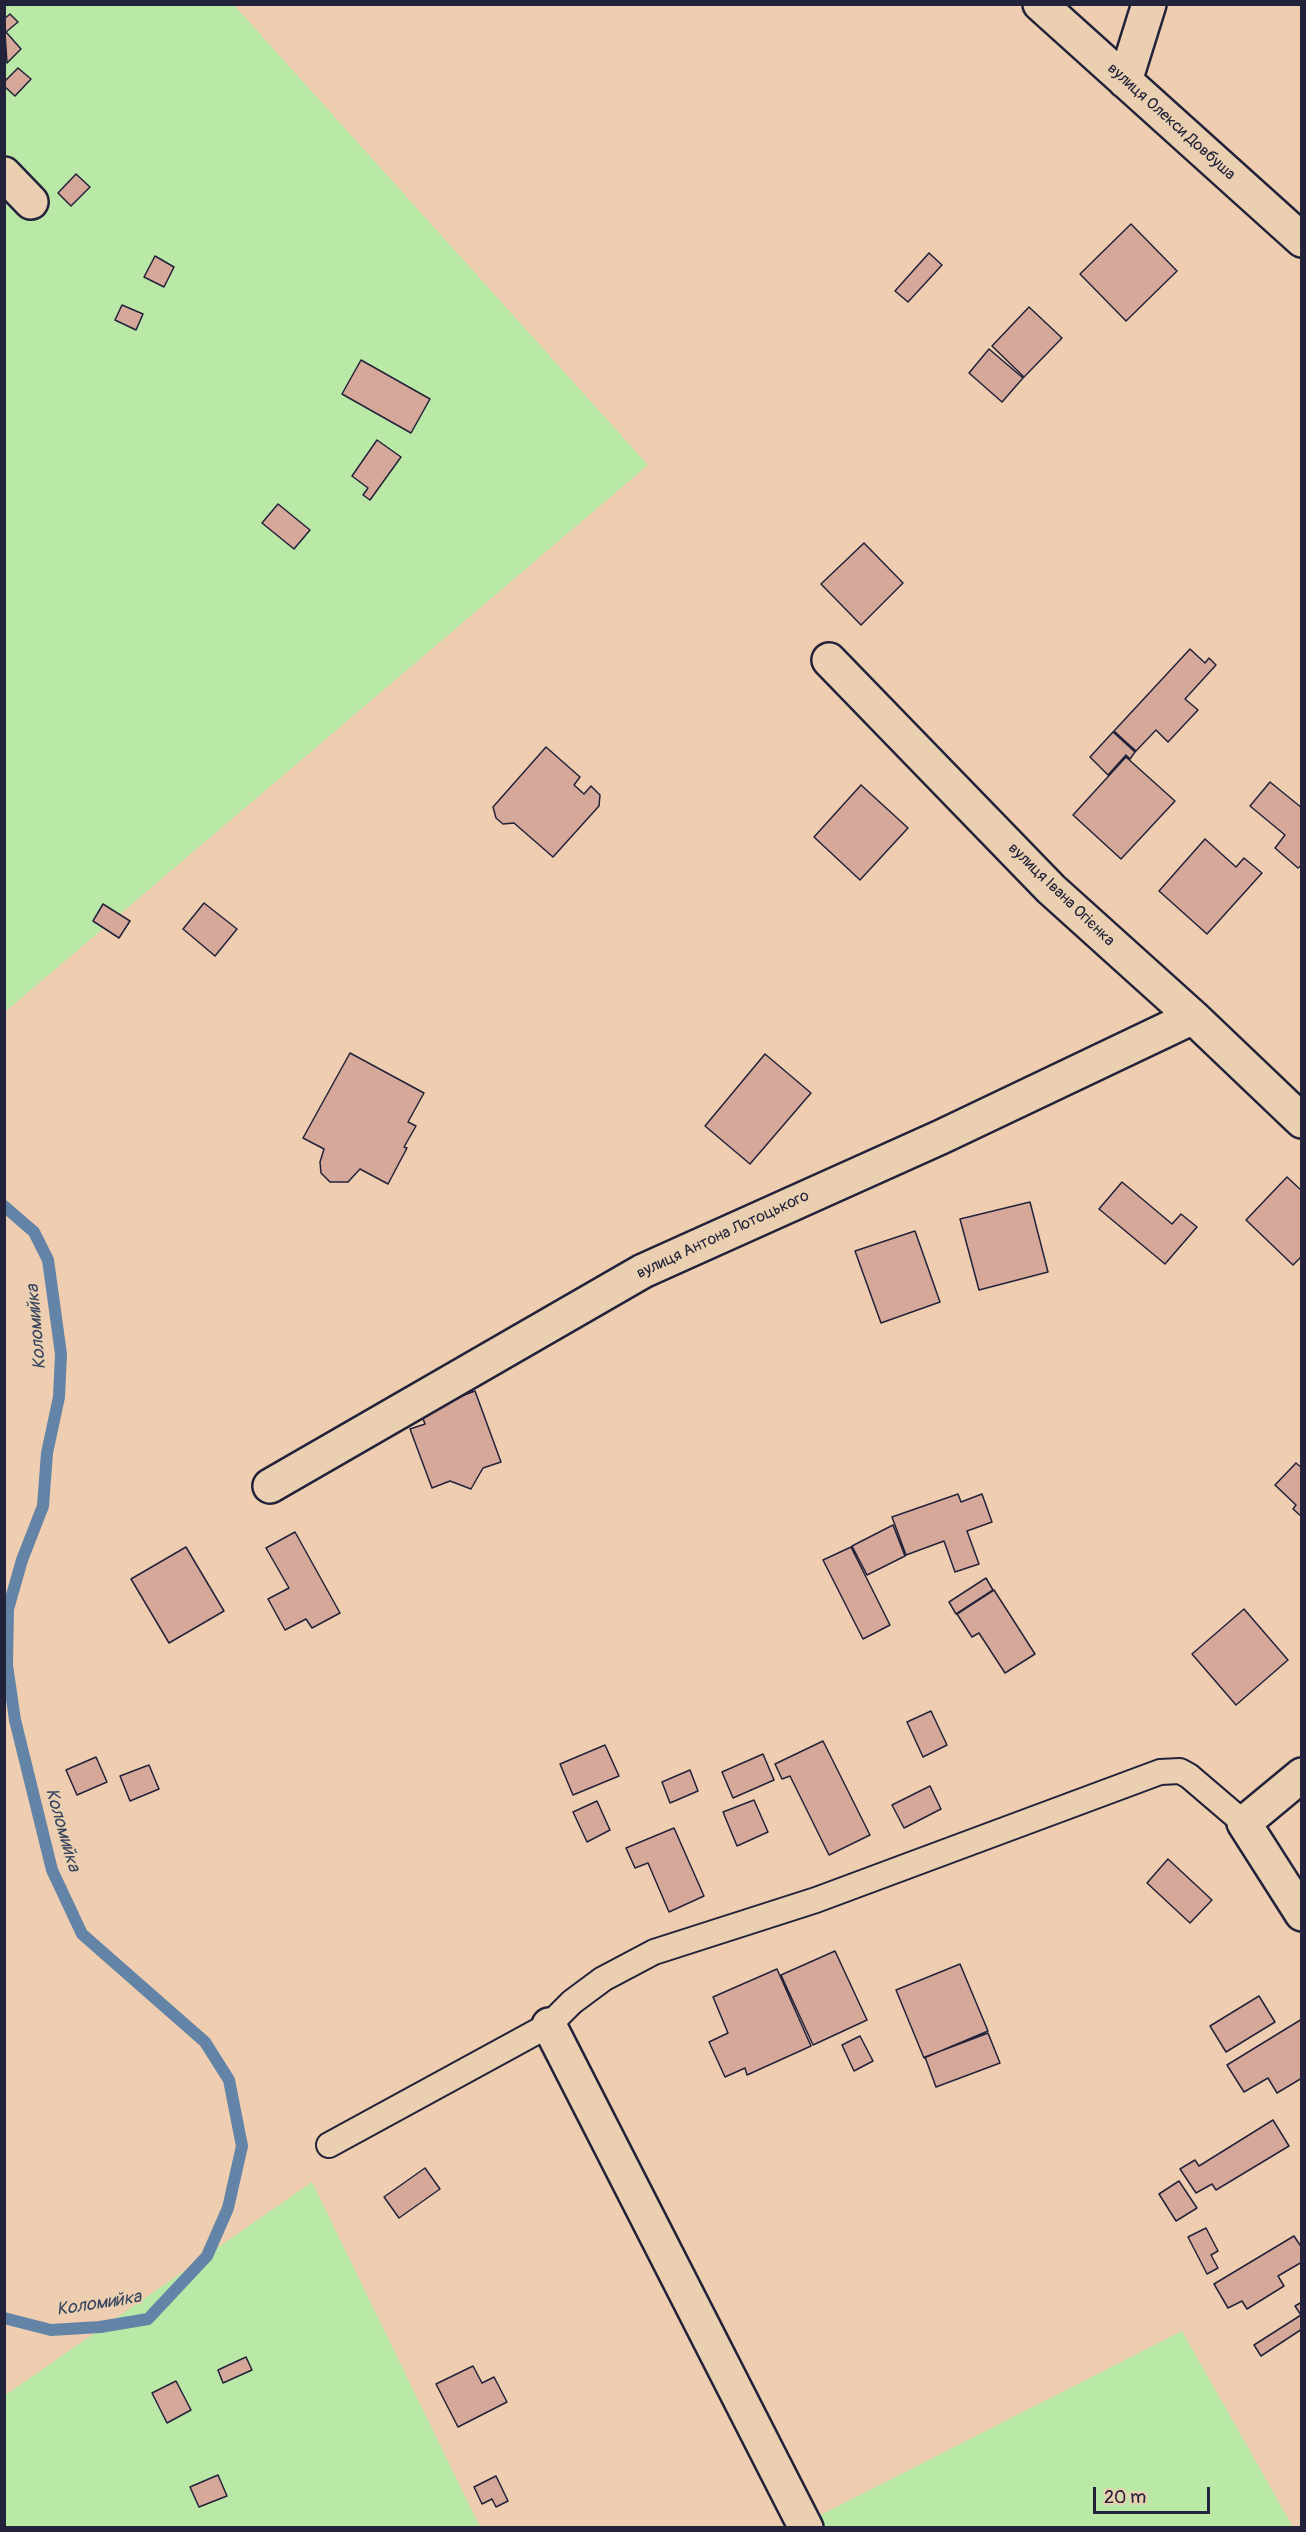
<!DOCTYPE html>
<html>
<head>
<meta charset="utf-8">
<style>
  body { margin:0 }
  #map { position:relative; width:1306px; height:2532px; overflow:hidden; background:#efcdb0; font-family:Pangolin,sans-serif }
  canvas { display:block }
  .frame { position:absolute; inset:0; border:6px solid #22223b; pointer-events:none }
  .scale { position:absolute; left:1093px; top:2487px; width:117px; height:27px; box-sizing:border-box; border:3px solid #22223b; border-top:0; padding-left:8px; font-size:18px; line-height:21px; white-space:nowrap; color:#22223b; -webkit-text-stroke:4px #ead0b1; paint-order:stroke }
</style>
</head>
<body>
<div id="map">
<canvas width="1306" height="2532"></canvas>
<div class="frame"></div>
<div class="scale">20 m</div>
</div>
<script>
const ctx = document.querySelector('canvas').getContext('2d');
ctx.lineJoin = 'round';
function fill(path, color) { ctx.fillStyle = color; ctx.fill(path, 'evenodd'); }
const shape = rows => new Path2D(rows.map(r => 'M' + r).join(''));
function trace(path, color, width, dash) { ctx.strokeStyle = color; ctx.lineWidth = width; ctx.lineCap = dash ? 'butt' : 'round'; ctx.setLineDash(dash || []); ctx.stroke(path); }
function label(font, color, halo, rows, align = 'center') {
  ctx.font = font + ' Pangolin,sans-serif'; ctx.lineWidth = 4.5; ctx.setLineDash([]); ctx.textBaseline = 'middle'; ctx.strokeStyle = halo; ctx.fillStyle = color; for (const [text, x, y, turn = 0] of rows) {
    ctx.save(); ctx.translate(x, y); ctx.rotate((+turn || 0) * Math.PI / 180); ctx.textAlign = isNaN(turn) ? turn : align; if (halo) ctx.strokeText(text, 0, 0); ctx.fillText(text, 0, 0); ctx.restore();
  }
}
const green = shape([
  [5,5,234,5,648,465,5,1012],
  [312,2182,480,2527,5,2527,4,2396],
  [1182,2331,1293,2527,795,2528]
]);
const stream = shape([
  [4,1206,34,1232,48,1260,61,1354,59,1397,47,1453,43,1506,22,1560,8,1609,7,1665,15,1720,52,1870,82,1934,205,2042,229,2080,242,2146,228,2208,207,2256,148,2319,100,2327,51,2330,4,2318]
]);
const building = shape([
  [10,14,18,22,6,32,21,49,7,63,4,19,10,14],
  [18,68,31,79,15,96,4,86,4,82,18,68],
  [76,174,90,187,71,206,58,193,76,174],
  [1131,224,1177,271,1126,321,1080,274,1131,224],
  [929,253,942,265,908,302,895,291,929,253],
  [155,256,174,267,164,287,144,277,155,256],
  [122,305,143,314,136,330,115,320,122,305],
  [1029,307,1062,338,1024,377,992,346,1029,307],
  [989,349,1023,378,1002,402,969,373,989,349],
  [361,360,430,399,411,433,342,394,361,360],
  [377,440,401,457,370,500,363,495,368,488,352,476,377,440],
  [278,504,310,530,294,549,262,523,278,504],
  [864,543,903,583,861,625,821,584,864,543],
  [1190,649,1205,663,1209,658,1216,665,1185,699,1198,710,1168,742,1156,730,1136,751,1114,731,1190,649],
  [1113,732,1135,752,1130,759,1126,755,1108,775,1090,757,1113,732],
  [546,747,580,777,574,785,584,794,591,786,600,795,599,806,553,857,514,823,503,824,496,818,493,807,546,747],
  [1126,757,1175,801,1121,859,1073,815,1126,757],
  [1270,782,1302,808,1302,865,1298,868,1275,848,1285,835,1250,806,1270,782],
  [861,785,908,828,860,880,814,837,861,785],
  [1205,839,1236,867,1244,858,1262,873,1207,934,1159,891,1205,839],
  [204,903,237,929,215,956,183,929,204,903],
  [103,904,130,921,119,938,93,921,103,904],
  [350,1053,424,1093,408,1122,416,1126,404,1147,407,1148,388,1184,360,1169,348,1182,330,1182,321,1173,320,1162,324,1149,303,1138,350,1053],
  [765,1054,811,1093,750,1164,705,1126,765,1054],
  [1287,1177,1302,1191,1302,1256,1293,1265,1246,1220,1287,1177],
  [1122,1182,1172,1224,1181,1214,1197,1227,1165,1264,1099,1209,1122,1182],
  [1030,1202,1048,1272,979,1290,960,1219,1030,1202],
  [915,1231,940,1302,881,1323,855,1251,915,1231],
  [475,1391,501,1462,483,1468,471,1489,450,1481,432,1488,410,1429,425,1424,420,1411,475,1391],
  [1296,1463,1302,1468,1302,1517,1293,1509,1296,1505,1275,1485,1296,1463],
  [958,1494,961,1502,982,1494,992,1522,967,1531,979,1564,955,1572,944,1541,906,1555,892,1517,958,1494],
  [893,1525,905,1556,867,1575,852,1546,893,1525],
  [295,1532,340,1613,312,1628,306,1619,285,1630,268,1599,289,1588,266,1548,295,1532],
  [186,1547,224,1611,169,1643,131,1579,186,1547],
  [851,1547,890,1625,863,1639,823,1560,851,1547],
  [986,1578,993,1590,956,1614,949,1602,986,1578],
  [994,1590,1035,1654,1005,1673,979,1633,972,1637,957,1614,994,1590],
  [1244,1609,1288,1660,1236,1705,1192,1654,1244,1609],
  [931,1711,947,1745,923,1757,907,1722,931,1711],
  [823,1741,870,1835,829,1855,790,1776,782,1779,775,1764,823,1741],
  [605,1745,619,1776,573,1795,560,1764,605,1745],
  [763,1754,774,1780,733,1798,722,1772,763,1754],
  [96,1757,107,1782,77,1795,66,1770,96,1757],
  [149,1765,159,1789,130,1801,120,1776,149,1765],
  [690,1770,698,1791,670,1803,662,1782,690,1770],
  [930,1786,941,1809,904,1828,892,1805,930,1786],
  [754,1800,768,1832,737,1846,723,1812,754,1800],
  [597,1801,610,1830,587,1842,573,1812,597,1801],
  [674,1828,704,1896,669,1912,648,1863,635,1868,626,1848,674,1828],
  [1168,1859,1212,1900,1190,1923,1147,1883,1168,1859],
  [835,1951,867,2020,813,2045,781,1975,835,1951],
  [960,1964,988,2031,924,2058,896,1990,960,1964],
  [777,1969,811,2046,747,2075,745,2068,725,2077,709,2042,728,2033,713,1997,777,1969],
  [1259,1996,1275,2022,1226,2052,1210,2026,1259,1996],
  [1302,2019,1302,2078,1277,2093,1268,2078,1244,2092,1227,2065,1302,2019],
  [988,2033,1000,2063,936,2087,925,2057,988,2033],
  [860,2036,873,2061,854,2071,842,2045,860,2036],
  [1273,2120,1289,2146,1216,2190,1212,2184,1196,2193,1180,2169,1195,2160,1199,2166,1273,2120],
  [425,2168,440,2189,399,2218,384,2197,425,2168],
  [1179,2181,1197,2208,1176,2221,1159,2194,1179,2181],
  [1206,2228,1218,2251,1211,2255,1218,2268,1207,2274,1188,2237,1206,2228],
  [1294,2236,1302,2248,1302,2262,1278,2276,1284,2286,1247,2309,1242,2301,1228,2308,1214,2284,1294,2236],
  [1302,2302,1302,2329,1261,2356,1254,2345,1301,2315,1295,2306,1302,2302],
  [246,2357,252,2370,223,2383,218,2370,246,2357],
  [473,2366,482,2383,494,2377,507,2402,458,2427,436,2384,473,2366],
  [176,2381,191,2410,167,2423,152,2393,176,2381],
  [218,2475,227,2496,199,2507,190,2487,218,2475],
  [496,2476,508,2501,496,2507,492,2499,482,2504,474,2487,496,2476]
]);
const lane = shape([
  [329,2145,549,2025,572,2002,603,1979,654,1952,816,1900,1160,1772,1180,1771,1189,1776,1244,1823]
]);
const street = shape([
  [1040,4,1302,240],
  [1125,81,1149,4],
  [4,174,31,202],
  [829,660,1051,889,1193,1017,1302,1121],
  [270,1486,643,1271,941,1137,1193,1017],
  [1302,1775,1244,1823,1302,1914],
  [549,2025,806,2528]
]);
const streetNames = [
  ["вулиця Олекси Довбуша",1171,122,42],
  ["вулиця Івана Огієнка",1061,895,44],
  ["вулиця Антона Лотоцького",723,1235,-25]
];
const waterNames = [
  ["Коломийка",37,1327,-95],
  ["Коломийка",62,1830,74],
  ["Коломийка",99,2304,-9]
];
fill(green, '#bae8a6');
trace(stream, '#6384a6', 12);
fill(building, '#d5a89a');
trace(building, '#22223b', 1.5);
trace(lane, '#22223b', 28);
trace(street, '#22223b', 38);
trace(lane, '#ead0b1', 24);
trace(street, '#ead0b1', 33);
label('16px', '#22223b', '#ead0b1', streetNames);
label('italic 18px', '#38435f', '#ead0b1', waterNames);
</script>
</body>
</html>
